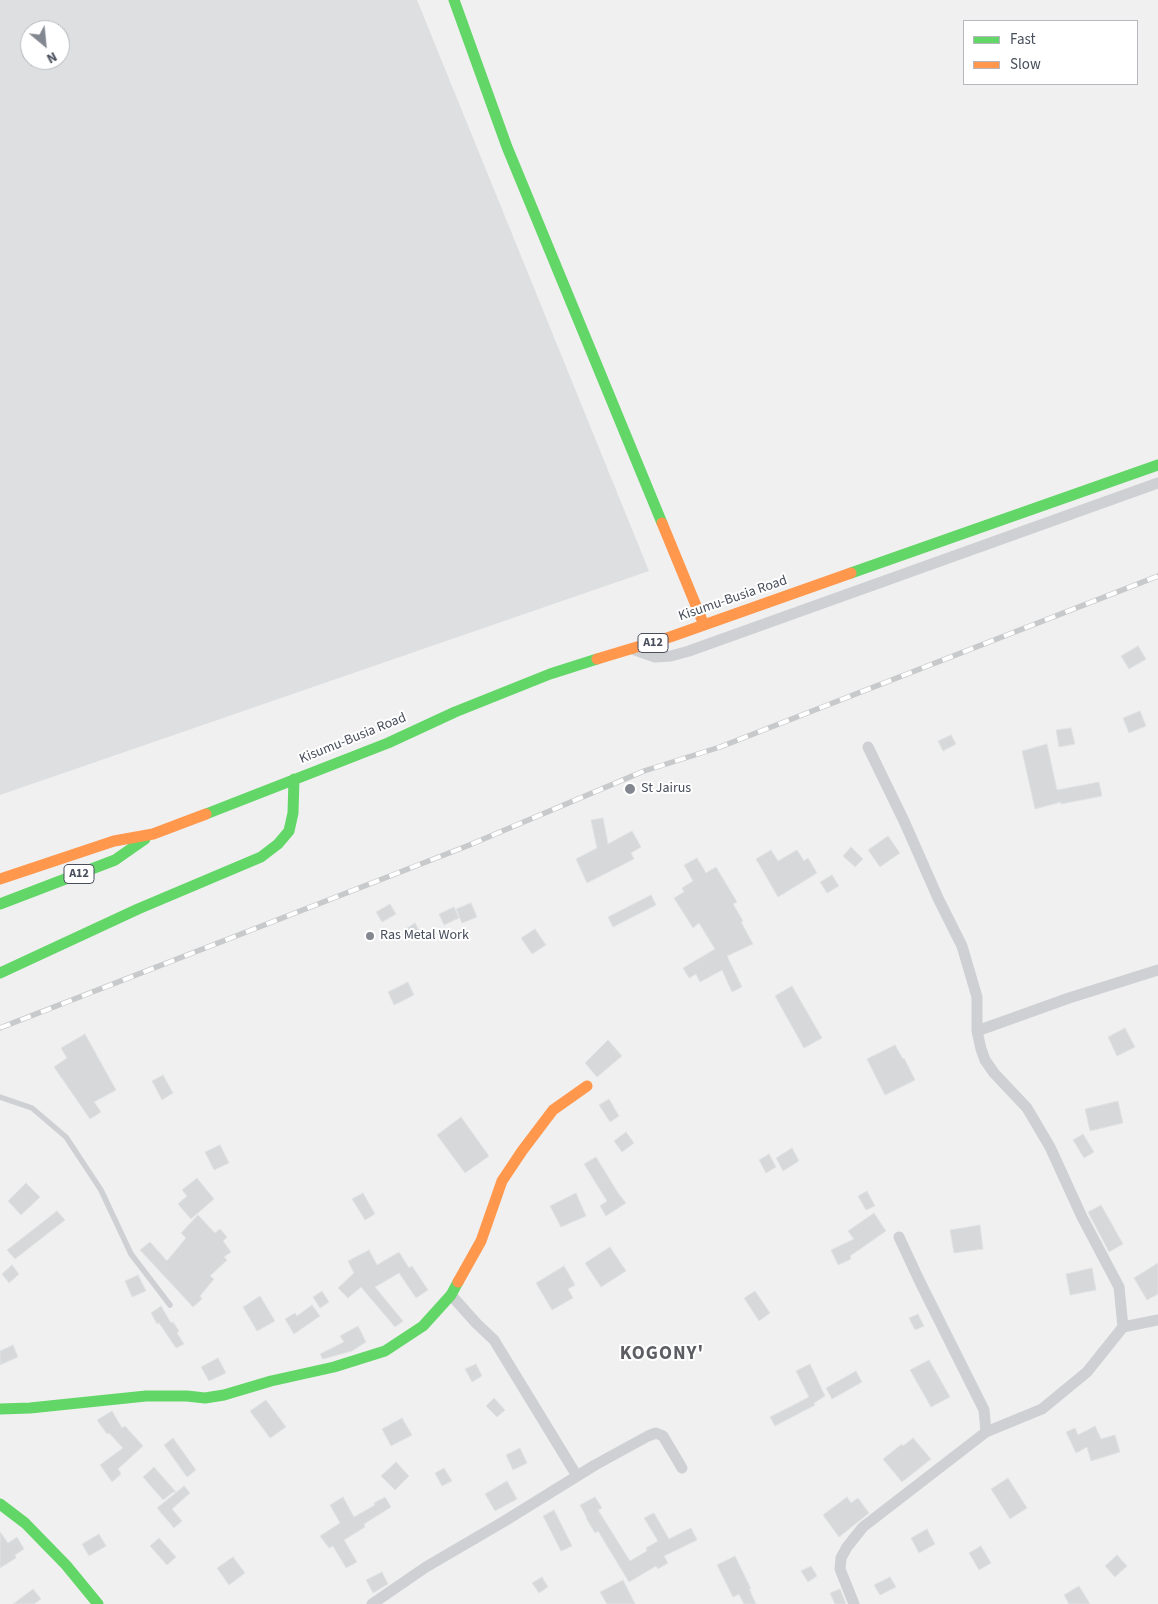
<!DOCTYPE html>
<html>
<head>
<meta charset="utf-8">
<style>
  body { margin:0 }
  #map { position:relative; width:1158px; height:1604px; overflow:hidden; background:#f0f0f0; font-family:"Source Sans 3",sans-serif }
  canvas { display:block }
  .legend { position:absolute; left:963px; top:20px; width:175px; height:65px; box-sizing:border-box; background:#fff; border:1px solid #b6b8bd; margin:0; padding:6px 9px; list-style:none; font-size:15px; color:#484e5b }
  .legend li { display:flex; align-items:center; gap:10px; height:25px }
  .legend b { width:25px; border:1px solid #b6b8bd }
  .north { position:absolute; left:20px; top:20px; width:50px; height:50px; box-sizing:border-box; background:#fff; border:1px solid #b6b8bd; border-radius:50%; rotate:152deg; font-size:14px; font-weight:700; line-height:20px; text-align:center; color:#484e5b }
  .north::after { content:''; display:block; margin:auto; width:18px; height:22px; background:#83878f; clip-path:polygon(50% 0,100% 100%,50% 72%,0 100%) }
</style>
</head>
<body>
<div id="map">
<canvas width="1158" height="1604"></canvas>
<ul class="legend">
<li><b style="height:6px;background:#63d668"></b>Fast</li>
<li><b style="height:6px;background:#ff974d"></b>Slow</li>
</ul>
<div class="north">N</div>
</div>
<script>
const ctx = document.querySelector('canvas').getContext('2d');
ctx.lineJoin = 'round';
function fill(path, color) { ctx.fillStyle = color; ctx.fill(path, 'evenodd'); }
const shape = rows => new Path2D(rows.map(r => 'M' + r).join(''));
function trace(path, color, width, dash) { ctx.strokeStyle = color; ctx.lineWidth = width; ctx.lineCap = dash ? 'butt' : 'round'; ctx.setLineDash(dash || []); ctx.stroke(path); }
function label(font, color, halo, rows, align = 'center') {
  ctx.font = font + ' "Source Sans 3",sans-serif'; ctx.lineWidth = 4; ctx.setLineDash([]); ctx.textBaseline = 'middle'; ctx.strokeStyle = halo; ctx.fillStyle = color; for (const [text, x, y, turn = 0] of rows) {
    ctx.save(); ctx.translate(x, y); ctx.rotate((+turn || 0) * Math.PI / 180); ctx.textAlign = isNaN(turn) ? turn : align; if (halo) ctx.strokeText(text, 0, 0); ctx.fillText(text, 0, 0); ctx.restore();
  }
}
const airport = shape([
  [0,0,417,0,649,571,0,795],
  [30,30,60,30,60,60,30,60]
]);
const building = shape([
  [1138,646,1146,659,1129,669,1121,656,1138,646],
  [1140,711,1146,726,1129,733,1123,718,1140,711],
  [1071,728,1075,744,1059,747,1056,730,1071,728],
  [951,735,956,744,943,751,938,741,951,735],
  [1047,744,1057,790,1099,782,1102,796,1061,804,1061,802,1035,809,1022,751,1047,744],
  [603,818,608,844,632,831,641,847,631,853,634,859,587,883,576,859,597,848,591,820,603,818],
  [888,836,900,853,880,867,868,850,888,836],
  [851,847,863,859,855,867,843,856,851,847],
  [771,850,778,861,797,850,804,861,808,858,817,873,778,897,756,859,771,850],
  [697,858,706,873,716,867,737,902,733,904,743,921,741,922,753,944,727,956,742,987,732,992,722,970,700,982,696,974,689,978,683,968,715,949,699,923,693,928,674,898,684,892,682,888,693,881,684,865,697,858],
  [832,875,839,886,827,893,820,882,832,875],
  [651,895,656,905,613,927,608,917,651,895],
  [471,903,477,917,462,923,456,909,471,903],
  [390,904,396,914,382,922,376,912,390,904],
  [454,907,459,918,444,925,439,914,454,907],
  [415,923,421,934,410,940,404,930,415,923],
  [535,929,546,945,532,954,521,938,535,929],
  [408,982,414,995,394,1005,388,992,408,982],
  [792,986,822,1038,804,1048,775,996,792,986],
  [1125,1028,1135,1047,1117,1056,1108,1037,1125,1028],
  [85,1034,116,1090,94,1102,101,1112,90,1119,54,1067,67,1058,61,1048,85,1034],
  [608,1040,622,1056,597,1077,585,1063,608,1040],
  [895,1045,903,1059,904,1058,915,1080,885,1095,867,1059,895,1045],
  [163,1075,173,1093,162,1100,152,1081,163,1075],
  [609,1099,619,1116,610,1122,599,1105,609,1099],
  [1118,1101,1123,1123,1090,1131,1085,1109,1118,1101],
  [461,1117,489,1156,465,1173,437,1135,461,1117],
  [626,1132,634,1143,622,1152,614,1141,626,1132],
  [1083,1134,1094,1152,1084,1158,1073,1140,1083,1134],
  [220,1145,229,1163,214,1170,205,1152,220,1145],
  [792,1148,799,1161,783,1171,776,1158,792,1148],
  [769,1154,776,1167,766,1173,759,1160,769,1154],
  [596,1157,618,1193,626,1203,606,1216,600,1206,607,1201,584,1164,596,1157],
  [197,1178,214,1199,191,1219,178,1204,187,1196,182,1190,197,1178],
  [26,1183,40,1197,21,1215,8,1201,26,1183],
  [867,1191,875,1206,866,1210,858,1196,867,1191],
  [363,1193,375,1214,365,1220,352,1199,363,1193],
  [576,1193,586,1216,561,1227,550,1206,576,1193],
  [1101,1205,1123,1244,1109,1252,1088,1212,1101,1205],
  [57,1211,65,1220,15,1259,7,1250,57,1211],
  [874,1213,886,1231,850,1256,851,1259,838,1265,831,1250,854,1239,848,1231,874,1213],
  [198,1215,215,1233,220,1229,227,1237,223,1241,231,1252,224,1257,227,1260,210,1276,214,1279,200,1296,202,1299,193,1307,140,1250,150,1242,167,1261,186,1238,181,1233,198,1215],
  [980,1225,983,1249,954,1253,950,1230,980,1225],
  [610,1247,626,1271,601,1287,585,1263,610,1247],
  [369,1250,377,1265,399,1252,409,1268,412,1266,428,1290,416,1298,399,1273,375,1287,403,1321,395,1327,361,1287,348,1298,338,1288,354,1273,348,1261,369,1250],
  [1158,1263,1158,1294,1147,1300,1134,1278,1158,1263],
  [12,1265,19,1274,9,1283,2,1274,12,1265],
  [564,1266,575,1285,568,1289,573,1298,552,1310,536,1283,564,1266],
  [1092,1268,1096,1290,1070,1295,1066,1274,1092,1268],
  [138,1275,146,1291,132,1297,125,1281,138,1275],
  [322,1291,329,1302,320,1308,313,1297,322,1291],
  [755,1291,770,1313,759,1321,744,1298,755,1291],
  [260,1296,275,1321,257,1331,243,1307,260,1296],
  [312,1305,320,1316,294,1334,285,1319,295,1313,297,1316,312,1305],
  [161,1306,171,1323,173,1322,179,1331,177,1333,184,1344,176,1348,159,1323,157,1324,151,1313,161,1306],
  [918,1314,924,1326,915,1330,909,1318,918,1314],
  [358,1326,366,1342,352,1351,323,1359,320,1354,344,1342,340,1336,358,1326],
  [13,1345,18,1357,0,1365,0,1351,13,1345],
  [218,1358,226,1373,209,1381,201,1367,218,1358],
  [929,1360,950,1397,931,1407,910,1370,929,1360],
  [476,1364,482,1376,472,1382,465,1369,476,1364],
  [810,1364,825,1396,814,1403,815,1405,775,1426,770,1417,809,1397,796,1371,810,1364],
  [856,1371,862,1382,832,1399,826,1388,856,1371],
  [494,1398,505,1410,497,1417,486,1406,494,1398],
  [266,1400,286,1427,270,1438,250,1411,266,1400],
  [112,1411,122,1428,125,1426,143,1446,118,1469,121,1474,112,1482,100,1465,123,1448,109,1433,107,1434,97,1420,112,1411],
  [402,1418,412,1435,391,1446,382,1429,402,1418],
  [1095,1426,1101,1439,1115,1435,1120,1452,1091,1461,1087,1447,1076,1453,1066,1432,1075,1428,1078,1435,1095,1426],
  [173,1438,196,1470,187,1477,164,1445,173,1438],
  [913,1438,931,1459,902,1482,883,1459,902,1444,903,1446,913,1438],
  [520,1448,527,1463,513,1470,506,1455,520,1448],
  [396,1462,409,1476,395,1490,381,1476,396,1462],
  [154,1467,176,1492,173,1492,163,1500,143,1477,154,1467],
  [444,1468,452,1481,442,1486,435,1473,444,1468],
  [1008,1478,1027,1508,1010,1519,991,1489,1008,1478],
  [507,1481,517,1499,495,1511,485,1494,507,1481],
  [184,1486,190,1493,172,1509,182,1521,174,1528,157,1508,184,1486],
  [343,1497,354,1517,375,1505,374,1503,385,1497,391,1507,364,1524,365,1527,344,1540,357,1562,346,1568,333,1546,329,1548,320,1536,340,1523,330,1505,343,1497],
  [595,1497,602,1508,598,1510,630,1561,647,1551,646,1548,658,1541,644,1518,654,1513,669,1539,691,1528,697,1540,664,1556,668,1563,658,1569,656,1566,629,1582,598,1531,595,1533,586,1518,587,1518,580,1505,595,1497],
  [847,1497,851,1503,858,1498,869,1513,839,1537,823,1515,847,1497],
  [554,1510,572,1546,561,1551,543,1516,554,1510],
  [927,1529,935,1544,919,1553,911,1538,927,1529],
  [0,1532,8,1543,17,1537,24,1549,15,1555,16,1558,0,1568,0,1532],
  [99,1534,106,1546,89,1556,82,1544,99,1534],
  [159,1538,176,1557,167,1565,150,1546,159,1538],
  [981,1546,991,1563,979,1570,969,1553,981,1546],
  [1117,1555,1127,1566,1115,1577,1105,1566,1117,1555],
  [735,1556,751,1589,749,1589,756,1604,744,1604,739,1594,733,1597,717,1565,735,1556],
  [233,1557,245,1573,229,1585,217,1568,233,1557],
  [811,1566,817,1576,808,1582,801,1571,811,1566],
  [382,1572,388,1584,373,1593,366,1580,382,1572],
  [542,1577,548,1587,539,1593,532,1583,542,1577],
  [890,1577,896,1587,880,1595,874,1585,890,1577],
  [623,1580,635,1604,607,1604,600,1592,623,1580],
  [1079,1586,1090,1604,1069,1604,1064,1595,1079,1586],
  [33,1589,41,1599,34,1604,13,1604,33,1589],
  [840,1589,846,1604,835,1604,830,1593,840,1589]
]);
const lane = shape([
  [0,1097,32,1108,66,1137,101,1190,131,1254,170,1305]
]);
const street = shape([
  [635,650,655,657,671,656,689,651,1158,483],
  [868,747,904,821,938,898,962,946,977,997,977,1031,981,1049,985,1060,994,1073,1027,1108,1050,1147,1082,1217,1119,1287,1123,1327],
  [977,1031,1069,998,1158,970],
  [899,1237,920,1282,984,1410,986,1432],
  [451,1295,477,1324,494,1340,577,1476],
  [372,1604,426,1567,503,1522,595,1465,648,1436,656,1433,663,1436,682,1468],
  [854,1604,840,1569,841,1558,847,1547,863,1527,986,1432,1042,1409,1087,1372,1123,1327,1158,1320]
]);
const fast = shape([
  [454,0,507,147,662,523],
  [851,573,1158,465],
  [206,814,388,743,455,712,550,674,597,659],
  [0,904,115,860,145,839],
  [0,973,138,909,261,857,278,844,289,831,293,813,294,779],
  [0,1409,30,1408,146,1396,187,1396,205,1398,224,1395,271,1381,334,1367,385,1351,423,1326,451,1295,458,1282],
  [0,1504,25,1523,66,1565,98,1604]
]);
const slow = shape([
  [662,523,704,625],
  [597,659,670,637,851,573],
  [0,879,114,841,153,834,206,814],
  [458,1282,481,1241,502,1181,522,1151,553,1110,587,1086]
]);
const rail = shape([
  [0,1028,467,846,644,771,720,747,1158,576]
]);
const markers = [
  [630,789,6,"#83878f"],
  [370,936,5,"#83878f"]
];
const shields = [
  [653,643,30],
  [79,874,30]
];
const shieldNames = [
  ["A12",653,643],
  ["A12",79,874]
];
const streetNames = [
  ["Kisumu-Busia Road",733,599,-19],
  ["Kisumu-Busia Road",353,739,-22]
];
const poiNames = [
  ["St Jairus",641,789],
  ["Ras Metal Work",380,936]
];
const districtNames = [
  ["KOGONY'",662,1355]
];
fill(airport, '#dedfe1');
fill(building, '#d7d8da');
trace(building, '#e1e2e3', 1);
trace(lane, '#ced0d3', 5.5);
trace(street, '#ced0d3', 11);
trace(fast, '#63d668', 11);
trace(slow, '#ff974d', 11);
trace(rail, '#c7c9cb', 5.5);
trace(rail, '#fff', 4, [11]);
for (const [x, y, r, color] of markers) { const dot = new Path2D(); dot.arc(x, y, r, 0, 2 * Math.PI); ctx.fillStyle = color; ctx.fill(dot); trace(dot, '#fff', 2); }
for (const [x, y, w] of shields) { const box = new Path2D(); box.roundRect(x - w / 2, y - 9.5, w, 19, 4); ctx.fillStyle = '#fff'; ctx.fill(box); trace(box, '#484e5b', 1); }
label('bold 12px', '#484e5b', null, shieldNames);
label('14px', '#484e5b', '#fff', streetNames);
label('14px', '#484e5b', '#fff', poiNames, 'left');
ctx.letterSpacing = '1px';
label('bold 19px', '#5c5e63', '#fff', districtNames);
ctx.letterSpacing = '0px';
</script>
</body>
</html>
